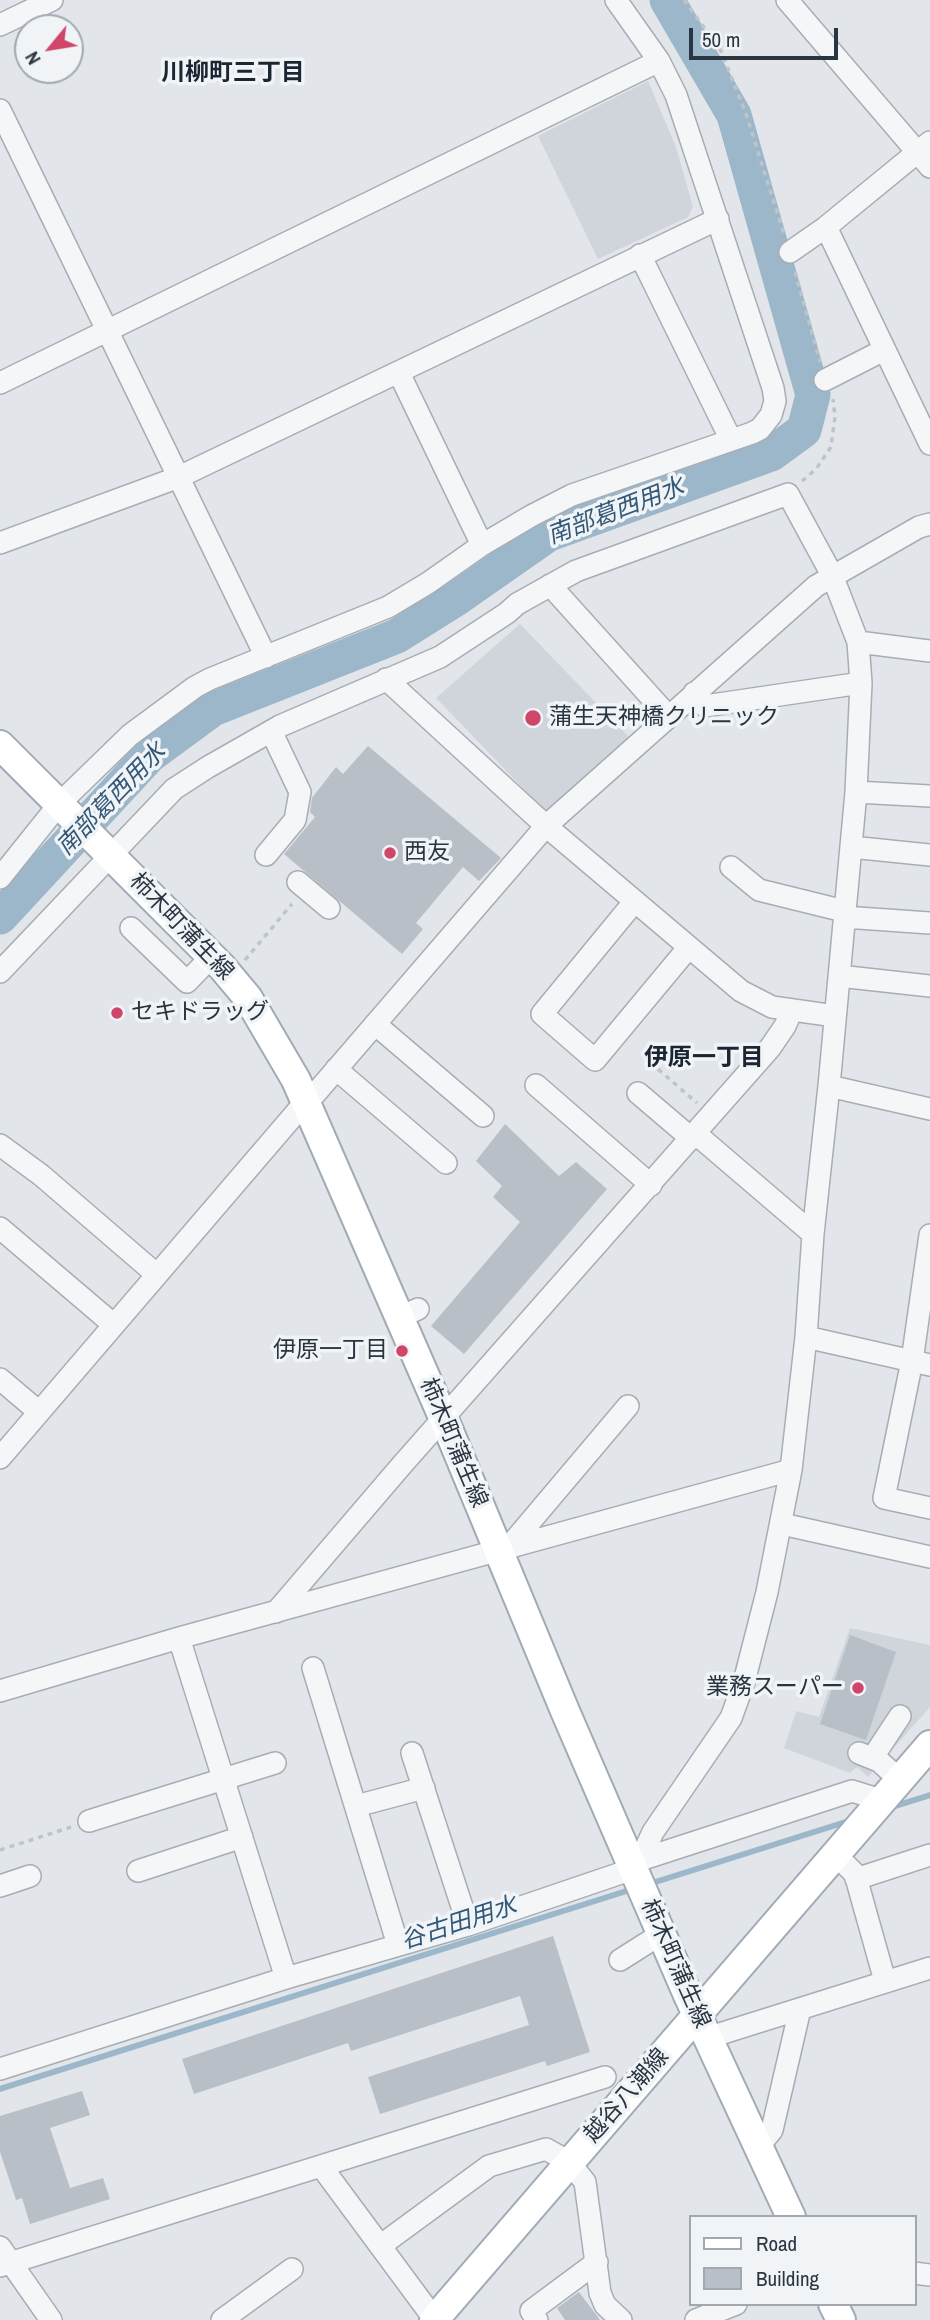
<!DOCTYPE html>
<html>
<head>
<meta charset="utf-8">
<style>
  body { margin:0 }
  #map { position:relative; width:930px; height:2320px; overflow:hidden; background:#e2e6ea; font-family:"Archivo Narrow",sans-serif }
  canvas { display:block }
  .legend { position:absolute; left:689px; top:2215px; width:228px; height:91px; box-sizing:border-box; background:#f1f4f7; border:2px solid #a1a8af; margin:0; padding:9px 12px; list-style:none; font-size:21px; color:#2a3542 }
  .legend li { display:flex; align-items:center; gap:14px; height:35px }
  .legend b { width:35px; border:2px solid #a1a8af }
  .north { position:absolute; left:14px; top:14px; width:70px; height:70px; box-sizing:border-box; background:#f1f4f7; border:2px solid #a1a8af; border-radius:50%; rotate:240deg; font-size:19px; font-weight:700; line-height:28px; text-align:center; color:#2a3542 }
  .north::after { content:''; display:block; margin:auto; width:24px; height:32px; background:#cf4668; clip-path:polygon(50% 0,100% 100%,50% 72%,0 100%) }
  .scale { position:absolute; left:689px; top:28px; width:149px; height:32px; box-sizing:border-box; border:4px solid #2a3542; border-top:0; padding-left:9px; font-size:21px; line-height:24px; white-space:nowrap; color:#2a3542; -webkit-text-stroke:5px #f1f4f7; paint-order:stroke }
</style>
</head>
<body>
<div id="map">
<canvas width="930" height="2320"></canvas>
<ul class="legend">
<li><b style="height:9px;background:#fff"></b>Road</li>
<li><b style="height:19px;background:#b9bfc7"></b>Building</li>
</ul>
<div class="north">N</div>
<div class="scale">50 m</div>
</div>
<script>
const ctx = document.querySelector('canvas').getContext('2d');
ctx.lineJoin = 'round';
function fill(path, color) { ctx.fillStyle = color; ctx.fill(path, 'evenodd'); }
const shape = rows => new Path2D(rows.map(r => 'M' + r).join(''));
function trace(path, color, width, dash) { ctx.strokeStyle = color; ctx.lineWidth = width; ctx.lineCap = dash ? 'butt' : 'round'; ctx.setLineDash(dash || []); ctx.stroke(path); }
function label(font, color, halo, rows, align = 'center') {
  ctx.font = font + ' "Archivo Narrow","Noto Sans JP",sans-serif'; ctx.lineWidth = 7; ctx.setLineDash([]); ctx.textBaseline = 'middle'; ctx.strokeStyle = halo; ctx.fillStyle = color; for (const [text, x, y, turn = 0] of rows) {
    ctx.save(); ctx.translate(x, y); ctx.rotate((+turn || 0) * Math.PI / 180); ctx.textAlign = isNaN(turn) ? turn : align; if (halo) ctx.strokeText(text, 0, 0); ctx.fillText(text, 0, 0); ctx.restore();
  }
}
const built = shape([
  [648,81,676,147,693,207,688,217,598,259,538,136],
  [520,624,630,738,546,812,436,698],
  [850,1628,930,1645,930,1707,868,1777,857,1767,850,1773,784,1748,796,1711,819,1717]
]);
const stream = shape([
  [889,1808,930,1795],
  [649,1884,852,1820],
  [0,2089,636,1888]
]);
const river = shape([
  [0,917,149,756,213,709,397,636,456,599,549,534,771,454,804,430,813,395,734,115,667,0]
]);
const building = shape([
  [368,746,501,858,479,881,463,867,416,923,423,929,402,954,284,854,315,817,310,812,312,798,336,767,343,774],
  [505,1124,559,1176,576,1162,607,1189,464,1354,431,1326,520,1222,493,1197,502,1186,476,1161],
  [850,1635,896,1652,866,1740,820,1724],
  [553,1936,590,2052,547,2066,545,2061,380,2114,368,2077,529,2025,520,1996,351,2051,348,2043,194,2094,182,2059],
  [82,2091,90,2115,50,2128,70,2188,103,2178,110,2199,30,2224,22,2198,16,2200,0,2152,0,2116],
  [579,2292,600,2320,565,2320,557,2308]
]);
const path = shape([
  [684,0,721,51,746,114,784,234],
  [795,272,820,362],
  [802,481,816,469,831,447,835,417,833,399],
  [245,960,292,904],
  [643,1056,697,1103],
  [0,1850,71,1827]
]);
const minor = shape([
  [787,0,930,167],
  [0,25,52,0],
  [0,110,266,657],
  [930,142,826,227,930,444],
  [790,252,826,227],
  [640,255,731,440],
  [399,373,482,545],
  [825,380,884,350],
  [0,383,659,61],
  [0,543,179,477,718,219],
  [550,585,668,716],
  [858,642,930,651],
  [386,679,546,826,741,991,772,1007,835,1016],
  [694,693,705,706,861,683],
  [856,792,930,796],
  [851,847,930,855],
  [266,855,295,820,300,792,271,731],
  [731,867,759,890,844,911],
  [0,878,60,803,130,735,195,687,210,679,388,607,428,583,482,545,531,516,572,495,752,433,760,429,771,415,775,401,773,388,676,95,659,61,616,0],
  [298,882,329,908],
  [635,901,542,1014,595,1060,689,947],
  [844,917,930,923],
  [131,928,187,982,212,956],
  [0,972,174,789,208,767,280,726,440,657,507,613,517,604,576,571,788,494,832,575,858,642,861,683,856,792,829,1086,813,1234,806,1337,791,1470,767,1592,744,1682,731,1718,653,1832,640,1860,633,1869,468,1925,286,1978,0,2069],
  [839,976,930,986],
  [375,1024,483,1116],
  [336,1069,446,1163],
  [536,1085,651,1185],
  [829,1086,930,1109],
  [638,1093,692,1139],
  [696,1134,813,1234],
  [0,1145,41,1175,156,1274],
  [0,1228,114,1325],
  [930,1235,912,1361,884,1498,930,1508],
  [400,1317,418,1309],
  [806,1337,930,1365],
  [0,1379,39,1412],
  [0,1458,306,1101,315,1094,546,826,816,586,919,527,930,524],
  [782,1524,930,1557],
  [508,1548,628,1406],
  [276,1612,401,1466,770,1048,785,1026,792,1010],
  [179,1638,286,1978],
  [313,1668,398,1945],
  [0,1691,179,1638,791,1470],
  [412,1753,468,1925],
  [859,1753,879,1761,900,1780],
  [873,1757,900,1716],
  [356,1806,424,1788],
  [89,1821,275,1763],
  [836,1855,855,1874,885,1981],
  [640,1860,852,1791,884,1801],
  [138,1871,242,1837],
  [856,1879,930,1855],
  [0,1886,30,1876],
  [620,1960,650,1941,663,1936],
  [707,2038,930,1968],
  [758,2147,772,2130,800,2009],
  [321,2166,605,2077],
  [380,2246,489,2166,546,2149,569,2162,585,2182,600,2293,605,2305,621,2320],
  [0,2247,51,2320],
  [0,2266,321,2166,435,2320],
  [914,2273,930,2275],
  [222,2320,292,2269],
  [537,2320,531,2311,597,2262],
  [696,2320,736,2304]
]);
const major = shape([
  [0,745,222,967,248,998,296,1080,449,1431,565,1711,687,1993,791,2217],
  [833,2304,841,2320],
  [434,2320,930,1745]
]);
const markers = [
  [533,718,9,"#cf4668"],
  [390,853,7,"#cf4668"],
  [117,1013,7,"#cf4668"],
  [402,1351,7,"#cf4668"],
  [858,1688,7,"#cf4668"]
];
const poiNames = [
  ["蒲生天神橋クリニック",549,718],
  ["西友",404,853],
  ["セキドラッグ",131,1013],
  ["伊原一丁目",388,1351,"right"],
  ["業務スーパー",844,1688,"right"]
];
const streetNames = [
  ["柿木町蒲生線",181,927,46],
  ["柿木町蒲生線",453,1443,67],
  ["柿木町蒲生線",675,1964,66],
  ["越谷八潮線",627,2096,-49]
];
const neighbourhoodNames = [
  ["川柳町三丁目",233,74],
  ["伊原一丁目",704,1059]
];
const waterNames = [
  ["南部葛西用水",616,512,-21],
  ["南部葛西用水",112,800,-46],
  ["谷古田用水",459,1924,-18]
];
fill(built, '#d0d5dc');
trace(stream, '#9db7ca', 6);
trace(river, '#9db7ca', 35);
fill(building, '#b9bfc7');
trace(minor, '#a7adb4', 24);
trace(major, '#a1abb6', 32);
trace(path, '#bfc4c9', 3.5, [5, 5]);
trace(minor, '#f4f6f8', 21);
trace(major, '#fff', 28);
for (const [x, y, r, color] of markers) { const dot = new Path2D(); dot.arc(x, y, r, 0, 2 * Math.PI); ctx.fillStyle = color; ctx.fill(dot); trace(dot, '#f1f4f7', 2.5); }
label('23px', '#2a3542', '#f1f4f7', poiNames, 'left');
label('23px', '#2a3542', '#f1f4f7', streetNames);
label('bold 24px', '#1c2633', '#f1f4f7', neighbourhoodNames);
label('italic 24px', '#335877', '#f1f4f7', waterNames);
</script>
</body>
</html>
